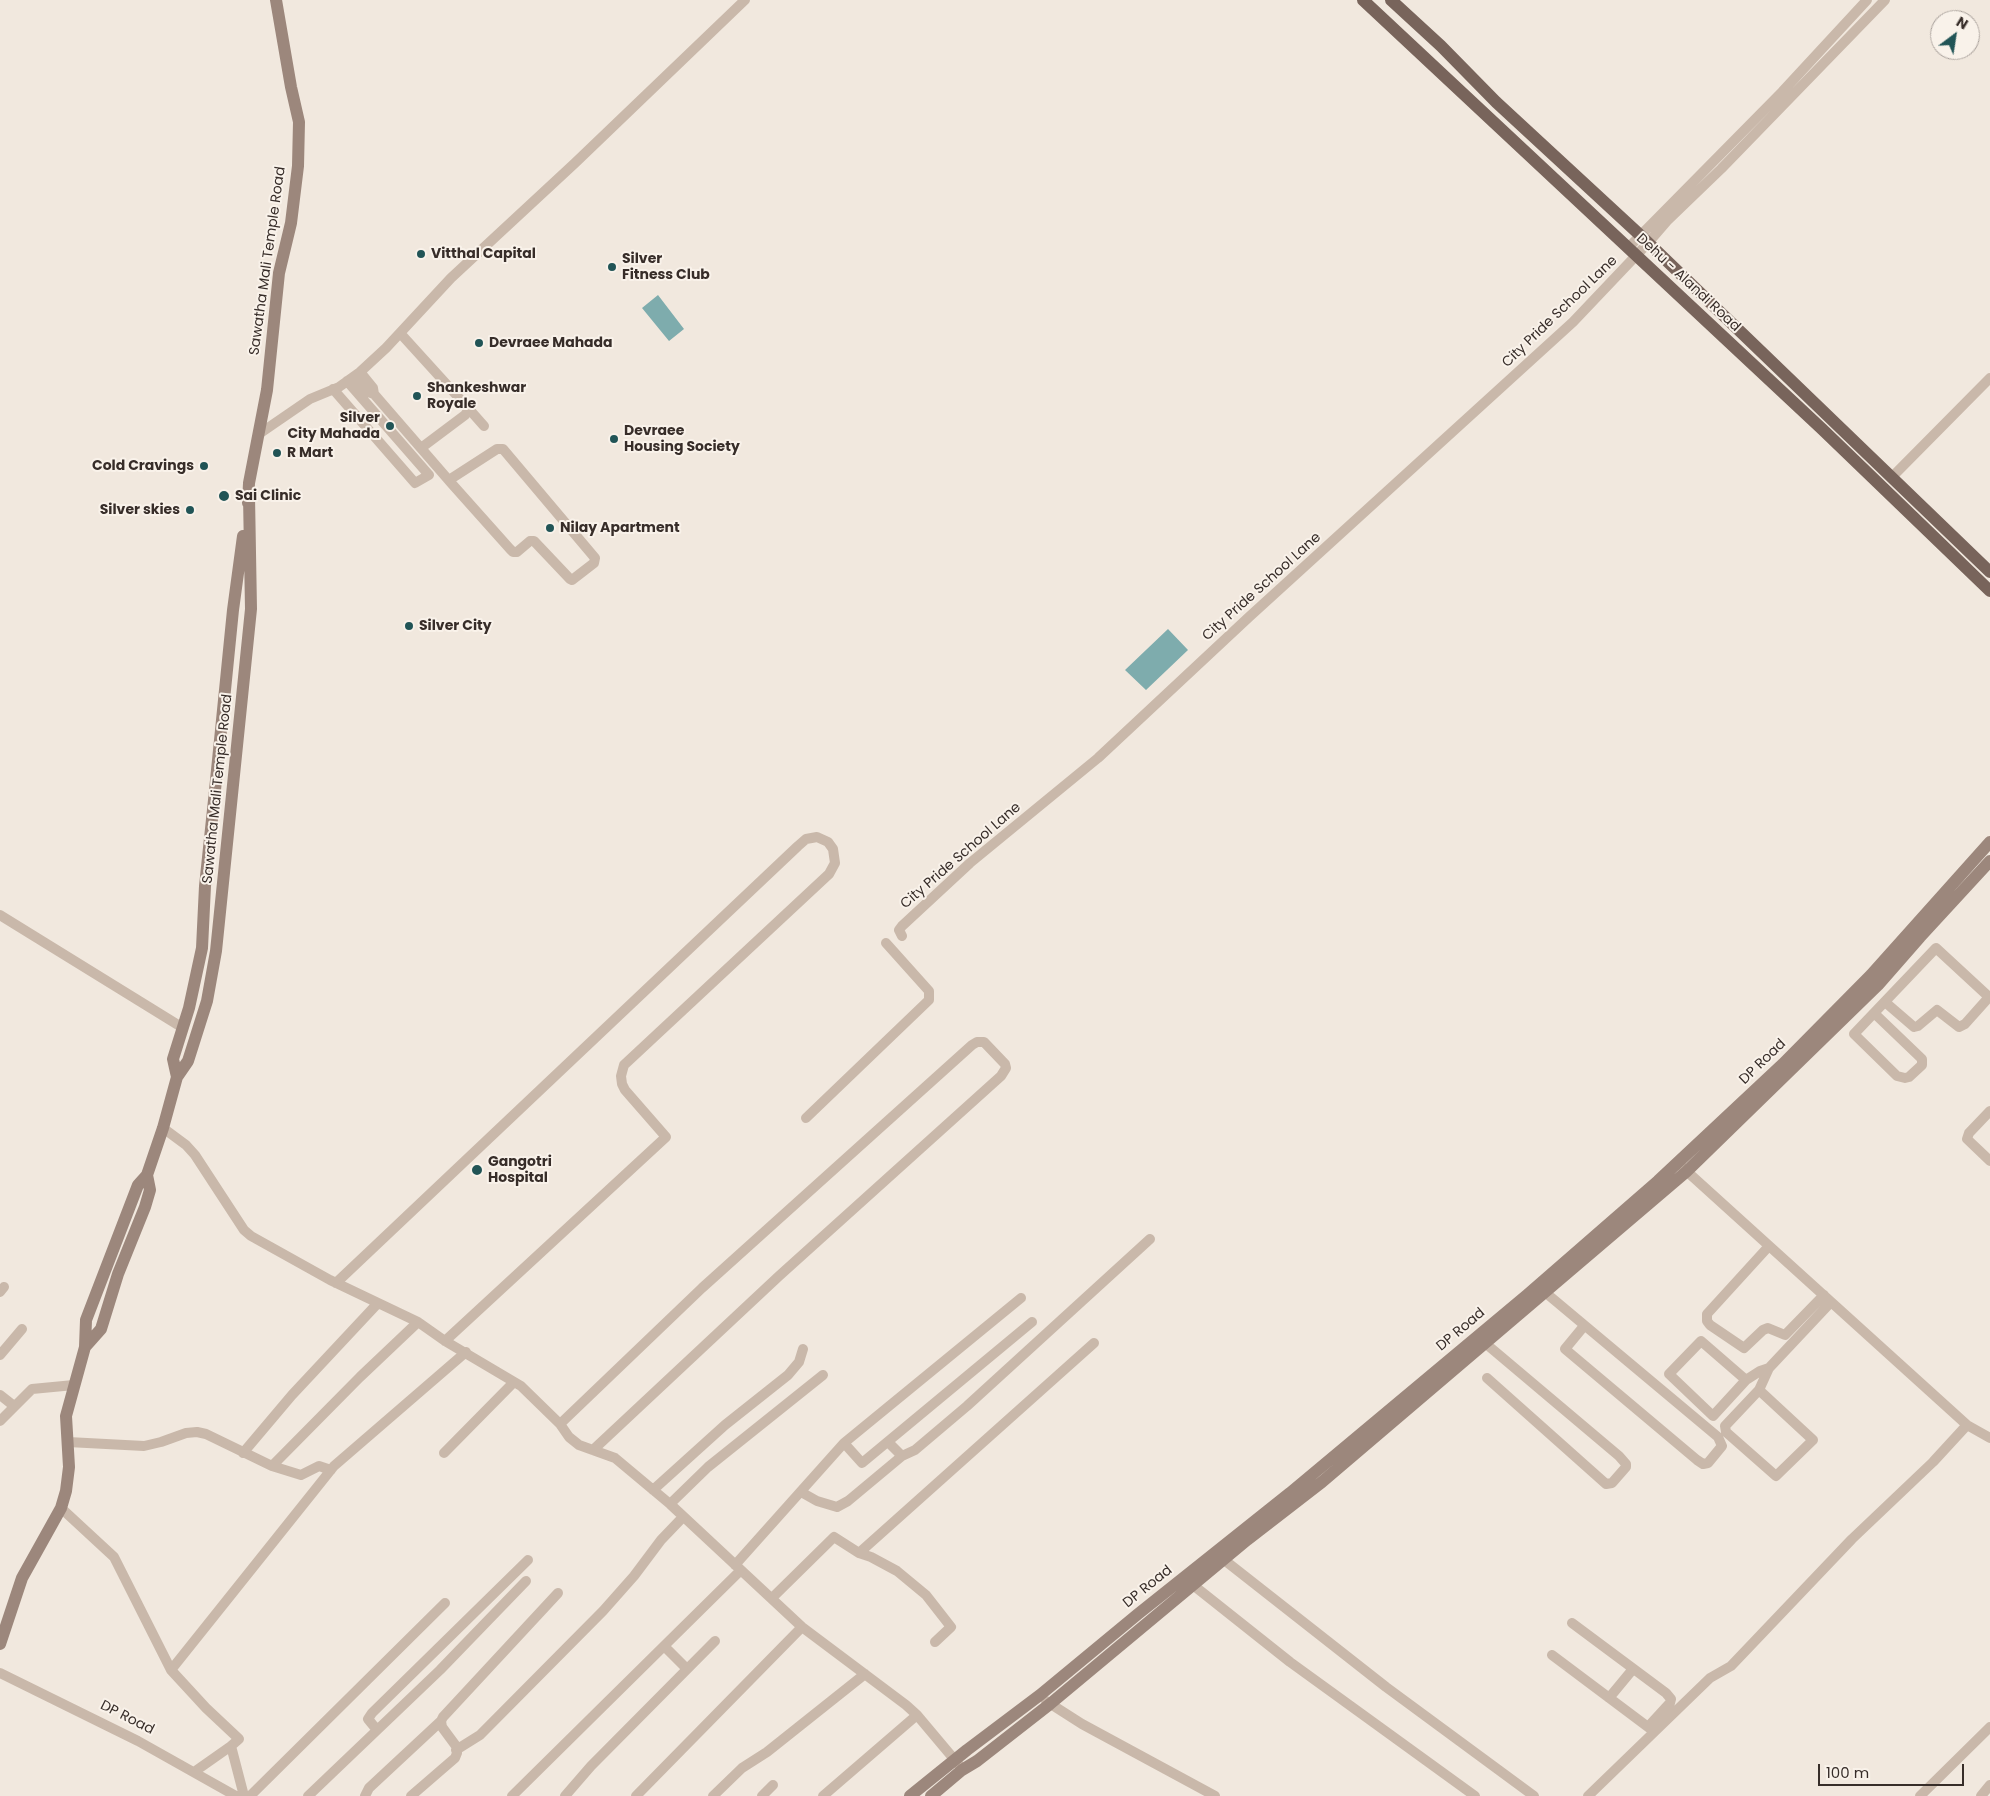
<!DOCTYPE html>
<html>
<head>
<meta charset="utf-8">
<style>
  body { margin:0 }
  #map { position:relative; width:1990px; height:1796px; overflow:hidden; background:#f1e8de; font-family:Poppins,sans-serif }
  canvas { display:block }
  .north { position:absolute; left:1930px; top:10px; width:50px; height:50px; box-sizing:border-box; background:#f9f2ea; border:1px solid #aba39d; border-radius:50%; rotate:31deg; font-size:14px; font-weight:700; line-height:20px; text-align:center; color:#372d29 }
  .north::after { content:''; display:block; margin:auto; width:18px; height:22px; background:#215456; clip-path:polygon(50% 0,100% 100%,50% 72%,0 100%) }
  .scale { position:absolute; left:1818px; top:1764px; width:146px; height:22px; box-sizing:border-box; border:2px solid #372d29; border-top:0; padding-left:6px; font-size:15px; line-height:18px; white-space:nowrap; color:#372d29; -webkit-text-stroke:4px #f9f2ea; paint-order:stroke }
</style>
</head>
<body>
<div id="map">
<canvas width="1990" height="1796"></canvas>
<div class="north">N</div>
<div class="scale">100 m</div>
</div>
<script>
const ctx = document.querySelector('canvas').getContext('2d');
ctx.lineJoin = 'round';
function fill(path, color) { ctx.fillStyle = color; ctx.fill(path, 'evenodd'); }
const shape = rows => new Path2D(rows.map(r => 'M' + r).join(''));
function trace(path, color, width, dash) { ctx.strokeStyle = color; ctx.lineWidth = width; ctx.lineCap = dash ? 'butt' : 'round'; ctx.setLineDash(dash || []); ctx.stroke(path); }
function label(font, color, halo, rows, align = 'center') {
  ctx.font = font + ' Poppins,sans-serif'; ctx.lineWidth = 4; ctx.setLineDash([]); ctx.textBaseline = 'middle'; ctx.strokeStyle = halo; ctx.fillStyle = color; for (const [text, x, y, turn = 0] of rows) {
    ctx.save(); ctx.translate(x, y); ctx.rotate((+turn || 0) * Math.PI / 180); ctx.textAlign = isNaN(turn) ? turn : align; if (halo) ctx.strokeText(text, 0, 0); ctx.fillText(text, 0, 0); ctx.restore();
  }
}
const water = shape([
  [658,295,684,329,669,341,642,308],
  [1168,629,1188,650,1146,690,1125,670]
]);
const street = shape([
  [1628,248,1782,92,1867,0],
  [400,333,469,409,465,415,421,448],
  [360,372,373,388,374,394,452,484,510,549,513,552,517,552,530,541,534,541,570,579,572,580,594,563,595,558,503,449,497,449,449,480],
  [354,377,368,392,374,394],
  [333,389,415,483,429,475,347,381],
  [469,409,484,426],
  [259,434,310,399,339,387,360,372,386,348,451,278,575,163,745,0],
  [1892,477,1990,378],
  [0,915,183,1028],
  [902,936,899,930,902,926,970,863,1098,758,1249,617,1573,322,1648,243,1667,221,1721,169,1885,0],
  [1874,1013,1922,1059,1922,1065,1909,1077,1905,1078,1897,1076,1854,1034,1936,948,1989,997,1965,1024,1959,1027,1937,1010,1918,1026,1914,1027,1885,1002],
  [1990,1111,1969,1133,1967,1139,1990,1161],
  [806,1118,929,1000,929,991,886,943],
  [163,1128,186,1145,195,1155,244,1230,251,1236,330,1280,418,1322,445,1341,521,1386,560,1424,569,1437,579,1445,615,1458,670,1504,802,1627,906,1705,917,1715,959,1765],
  [1682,1167,1967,1425,1990,1438],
  [1769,1246,1707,1314,1707,1321,1710,1325,1744,1348,1763,1330,1768,1328,1785,1335,1824,1295],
  [336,1283,798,846,806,839,817,837,828,842,833,849,835,863,829,874,624,1065,621,1076,622,1084,625,1090,666,1137,445,1341],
  [1540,1288,1718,1437,1722,1446,1708,1463,1703,1464,1697,1460,1565,1349,1584,1326],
  [0,1292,4,1287],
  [1021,1298,844,1443,862,1463,1032,1322],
  [1485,1343,1619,1456,1626,1464,1626,1467,1612,1483,1606,1484,1487,1378],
  [0,1355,22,1329],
  [1746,1380,1701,1341,1669,1374,1713,1416,1746,1380,1760,1371,1769,1368],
  [1759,1390,1813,1440,1776,1476,1726,1432,1725,1426,1759,1390,1769,1368,1831,1302],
  [0,1395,14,1406],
  [0,1421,32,1389,74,1385],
  [560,1424,702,1288,972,1045,977,1042,984,1042,1005,1064,1006,1068,1001,1076,779,1276,593,1450],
  [68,1442,144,1446,161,1442,186,1433,197,1432,206,1434,272,1466,360,1377,418,1322],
  [888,1442,902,1456,915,1450,967,1406,1150,1239],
  [243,1453,292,1395,378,1303],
  [444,1453,514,1382],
  [272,1466,301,1475,319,1466,331,1470],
  [653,1490,725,1425,788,1375,799,1362,803,1349],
  [801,1492,817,1501,837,1507,848,1501,902,1456],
  [670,1504,708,1467,823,1375],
  [61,1508,114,1557,171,1670],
  [859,1553,871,1557,897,1571,926,1595,951,1627,935,1642],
  [1223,1559,1386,1687,1534,1796],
  [735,1565,844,1443],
  [1193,1585,1290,1662,1475,1796],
  [772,1598,834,1537,859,1553,1094,1343],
  [1572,1623,1666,1693,1671,1699,1670,1703,1648,1727],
  [665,1647,686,1668],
  [1552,1655,1652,1730],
  [0,1673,138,1741,236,1796],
  [1609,1698,1633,1669],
  [1046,1701,1082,1724,1215,1796],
  [377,1730,368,1719,372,1713,528,1560],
  [456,1750,480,1735,603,1611,634,1576,661,1540,683,1517],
  [194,1772,231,1746],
  [244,1796,231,1746,239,1739,206,1708,171,1670,334,1466,466,1352],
  [250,1796,445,1603],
  [308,1796,440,1670,526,1581],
  [365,1796,369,1788,441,1721],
  [411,1796,455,1758,457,1753,456,1746,442,1727,441,1721,443,1717,558,1593],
  [512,1796,741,1570],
  [565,1796,591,1766,715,1641],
  [636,1796,802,1627],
  [713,1796,742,1768,767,1752,865,1674],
  [762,1796,773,1785],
  [823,1796,917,1715],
  [1588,1796,1710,1678,1731,1666,1852,1539,1933,1462,1967,1425],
  [1920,1796,1990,1727],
  [1981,1796,1990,1785]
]);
const secondary = shape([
  [248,503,249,483,267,390,279,273,291,223,298,166,299,122,291,87,276,0],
  [177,1077,173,1059,189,1008,202,948,205,886,214,800,233,610,243,536],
  [85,1347,101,1329,118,1274,145,1207,150,1190,147,1175],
  [0,1644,22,1578,61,1508,66,1491,69,1467,66,1416,85,1347,86,1320,138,1185,147,1175,163,1128,177,1077,188,1061,207,1001,216,951,251,609,249,496],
  [910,1796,967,1750,1040,1695,1138,1614,1290,1493,1527,1295,1658,1181,1783,1064,1871,975,1990,842],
  [931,1796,962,1770,977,1761,1050,1704,1247,1540,1322,1482,1686,1172,1878,985,1920,937,1990,861]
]);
const primary = shape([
  [1363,0,1822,429,1990,591],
  [1391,0,1441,46,1496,102,1640,235,1990,572]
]);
const markers = [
  [421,254,5,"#215456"],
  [612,267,5,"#215456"],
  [479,343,5,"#215456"],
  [417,396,5,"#215456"],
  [390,426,5,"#215456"],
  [614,439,5,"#215456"],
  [277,453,5,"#215456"],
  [204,466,5,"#215456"],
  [224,496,6,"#215456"],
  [190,510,5,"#215456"],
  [550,528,5,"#215456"],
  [409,626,5,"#215456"],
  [477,1170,6,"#215456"]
];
const poiNames = [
  ["Vitthal Capital",431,254],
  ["Silver",622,259],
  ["Fitness Club",622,275],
  ["Devraee Mahada",489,343],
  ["Shankeshwar",427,388],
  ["Royale",427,404],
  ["Silver",380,418,"right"],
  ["City Mahada",380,434,"right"],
  ["Devraee",624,431],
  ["Housing Society",624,447],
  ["R Mart",287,453],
  ["Cold Cravings",194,466,"right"],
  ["Sai Clinic",235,496],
  ["Silver skies",180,510,"right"],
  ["Nilay Apartment",560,528],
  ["Silver City",419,626],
  ["Gangotri",488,1162],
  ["Hospital",488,1178]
];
const streetNames = [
  ["Sawatha Mali Temple Road",268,261,-82],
  ["Dehu - Alandi Road",1688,283,43],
  ["City Pride School Lane",1560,312,-44],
  ["City Pride School Lane",1262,587,-42],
  ["Sawatha Mali Temple Road",218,789,-84],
  ["City Pride School Lane",961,856,-41],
  ["DP Road",1763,1062,-44],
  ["DP Road",1461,1330,-40],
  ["DP Road",1148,1587,-39],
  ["DP Road",127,1718,27]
];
fill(water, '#7eacad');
trace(street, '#c9b8aa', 10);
trace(secondary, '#9c877c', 12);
trace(primary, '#78645b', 12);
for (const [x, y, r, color] of markers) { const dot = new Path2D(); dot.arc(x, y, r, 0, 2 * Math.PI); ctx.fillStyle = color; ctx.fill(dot); trace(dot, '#f9f2ea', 2); }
label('bold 14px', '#372d29', '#f9f2ea', poiNames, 'left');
label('14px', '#372d29', '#f9f2ea', streetNames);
</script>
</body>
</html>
